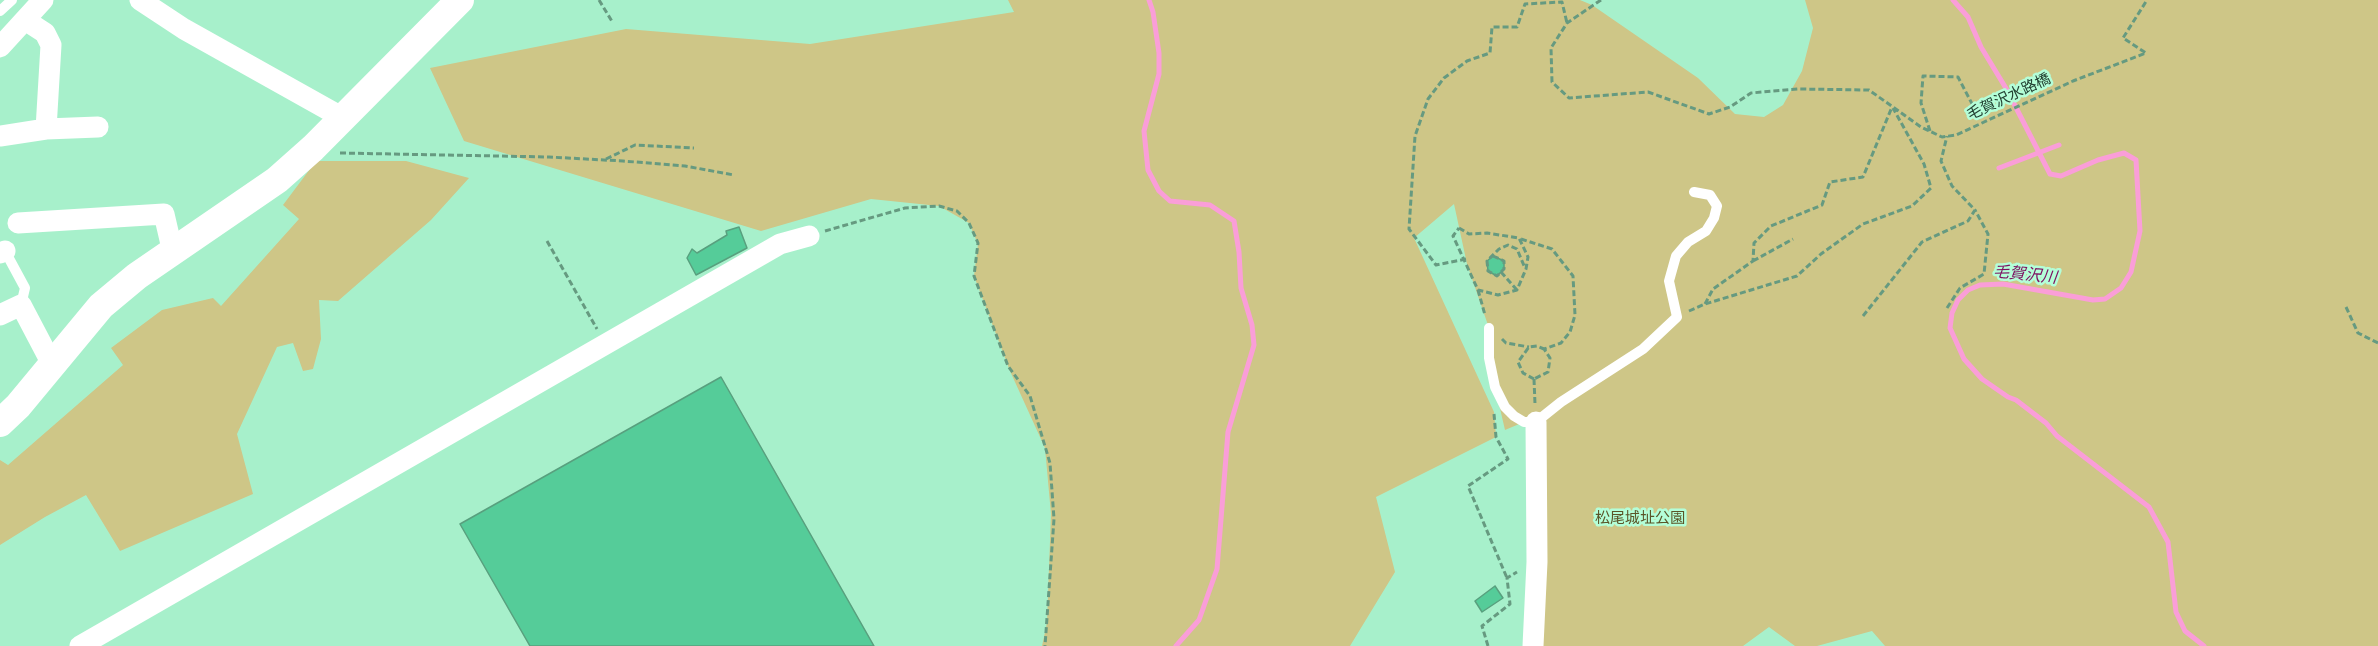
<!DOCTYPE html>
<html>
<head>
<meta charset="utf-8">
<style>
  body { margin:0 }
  canvas { display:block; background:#a7f0cb }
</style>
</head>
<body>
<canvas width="2378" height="646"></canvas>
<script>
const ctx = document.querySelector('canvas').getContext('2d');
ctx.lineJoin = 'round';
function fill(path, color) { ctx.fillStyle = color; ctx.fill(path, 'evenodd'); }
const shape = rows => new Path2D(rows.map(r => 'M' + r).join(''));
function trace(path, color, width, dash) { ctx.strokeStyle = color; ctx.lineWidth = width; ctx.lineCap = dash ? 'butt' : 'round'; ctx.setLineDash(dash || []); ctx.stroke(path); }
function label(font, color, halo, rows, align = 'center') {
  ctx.font = font + ' "Open Sans","Noto Sans JP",sans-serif'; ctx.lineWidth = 5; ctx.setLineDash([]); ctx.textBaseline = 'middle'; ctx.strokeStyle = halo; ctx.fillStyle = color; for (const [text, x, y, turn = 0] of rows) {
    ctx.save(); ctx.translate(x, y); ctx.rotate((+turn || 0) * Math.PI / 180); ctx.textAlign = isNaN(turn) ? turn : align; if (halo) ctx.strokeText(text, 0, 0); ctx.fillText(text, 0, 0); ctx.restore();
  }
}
const green = shape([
  [1008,0,1580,0,1592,5,1698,78,1735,114,1764,117,1783,105,1802,71,1813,28,1805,0,2378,0,2378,646,1885,646,1872,631,1817,646,1795,646,1769,627,1743,646,1533,646,1536,423,1524,422,1505,430,1495,387,1489,328,1467,264,1454,204,1414,238,1494,412,1496,437,1376,497,1395,572,1350,646,1042,646,1047,623,1051,514,1045,448,1010,371,974,276,978,244,969,223,939,206,871,199,761,231,464,141,430,68,626,29,810,44,1014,12],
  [316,161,406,161,469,178,431,220,338,301,319,300,321,339,313,369,303,371,293,343,277,347,237,434,253,494,120,551,86,495,45,517,0,545,0,460,8,465,123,365,111,348,162,310,213,298,221,306,299,219,283,205]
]);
const stream = shape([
  [1149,0,1153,12,1159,53,1159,74,1144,131,1148,170,1159,191,1170,201,1210,205,1234,221,1239,252,1241,288,1252,325,1254,345,1228,432,1217,569,1199,620,1176,646],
  [1953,0,1968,17,1981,47,2007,90,2050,174,2061,176,2098,160,2124,153,2136,160,2140,231,2131,272,2121,288,2105,299,2093,300,2003,284,1980,285,1968,290,1958,300,1952,313,1950,328,1964,359,1982,379,2008,397,2016,400,2046,423,2057,436,2149,507,2168,542,2176,612,2185,631,2204,646],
  [1999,168,2059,145]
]);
const building = shape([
  [739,227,747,248,696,275,687,258,692,249,697,253,727,235,726,231,739,227],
  [1493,256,1504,261,1504,269,1497,276,1488,271,1487,261,1493,256],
  [721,377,874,646,530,646,460,524,721,377],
  [1495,586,1503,598,1482,612,1475,601,1495,586]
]);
const path = shape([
  [599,0,613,23],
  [1601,0,1567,23,1551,48,1552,82,1569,98,1648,92,1709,114,1730,107,1751,93,1798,89,1869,90,1921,127,1942,137,1956,135,2073,81,2146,53,2123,38,2147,0],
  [1930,131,1921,103,1923,76,1958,77,1980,119],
  [340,153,549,157,623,161,685,166,734,175],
  [606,159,635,145,694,148],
  [1459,228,1469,234,1487,233,1519,238,1528,257,1526,269,1517,290,1498,295,1478,290,1453,236,1459,228],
  [825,231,905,208,939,206,957,211,969,223,978,243,974,276,1008,366,1030,396,1050,463,1054,519,1045,646],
  [1521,239,1552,249,1573,276,1575,315,1570,332,1561,343,1544,349,1550,358,1548,372,1534,379],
  [547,241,597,329],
  [1493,256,1504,261,1504,269,1497,276,1488,271,1487,261,1499,249,1508,245,1517,249,1525,268],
  [1466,259,1436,265,1409,229,1415,136,1428,99,1444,78,1467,61,1490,53,1492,27,1517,27,1525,4,1562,2,1567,23],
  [1753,261,1793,239],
  [1501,272,1517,290],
  [1478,290,1485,315],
  [1705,304,1713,289,1753,261,1754,243,1771,226,1822,205,1830,182,1863,177,1892,107],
  [2346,307,2358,333,2378,343],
  [1947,308,1960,288,1984,274,1988,234,1975,210],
  [1689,311,1705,304,1797,276,1821,254,1863,224,1912,206,1931,188,1924,164,1893,108],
  [1863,316,1922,242,1968,221,1975,210,1952,186,1941,161,1947,136],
  [1502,339,1506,343,1529,347],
  [1534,379,1523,373,1518,362,1529,347,1537,346,1544,349],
  [1534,379,1535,404],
  [1494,414,1496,437,1508,459,1468,486,1507,578],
  [1488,646,1482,626,1510,604,1507,578,1517,572]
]);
const lane = shape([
  [0,11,12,0],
  [5,251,25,288,21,305],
  [1489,328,1489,358,1495,387,1505,407,1514,416,1524,422,1536,422,1561,402,1643,349,1677,317,1669,281,1676,256,1688,242,1706,231,1714,218,1717,206,1710,195,1694,192]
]);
const street = shape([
  [140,0,184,29,343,118],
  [25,20,45,33,51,45,46,129],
  [0,47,43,0],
  [0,136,46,129,98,127],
  [18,223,164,214,173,253],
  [0,253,5,251],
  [0,315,21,305,52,364],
  [80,646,780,244,809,236],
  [1533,646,1537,562,1536,422]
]);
const secondary = shape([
  [0,423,18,406,101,306,137,276,277,180,313,148,460,0]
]);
const streetNames = [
  ["毛賀沢水路橋",2009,97,-25]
];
const parkNames = [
  ["松尾城址公園",1640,519]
];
const waterNames = [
  ["毛賀沢川",2025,275,6]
];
fill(green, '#cec687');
trace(stream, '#fa9ed8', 5);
fill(building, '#5c9');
trace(building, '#58a07e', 1.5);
trace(path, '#669a80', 3, [6, 3]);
trace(lane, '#fff', 10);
trace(street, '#fff', 21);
trace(secondary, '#fff', 28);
label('15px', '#234132', '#b4fed8', streetNames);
label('15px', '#5b5528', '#b4fed8', parkNames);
label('italic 16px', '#7d0f60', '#b4fed8', waterNames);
</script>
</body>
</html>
